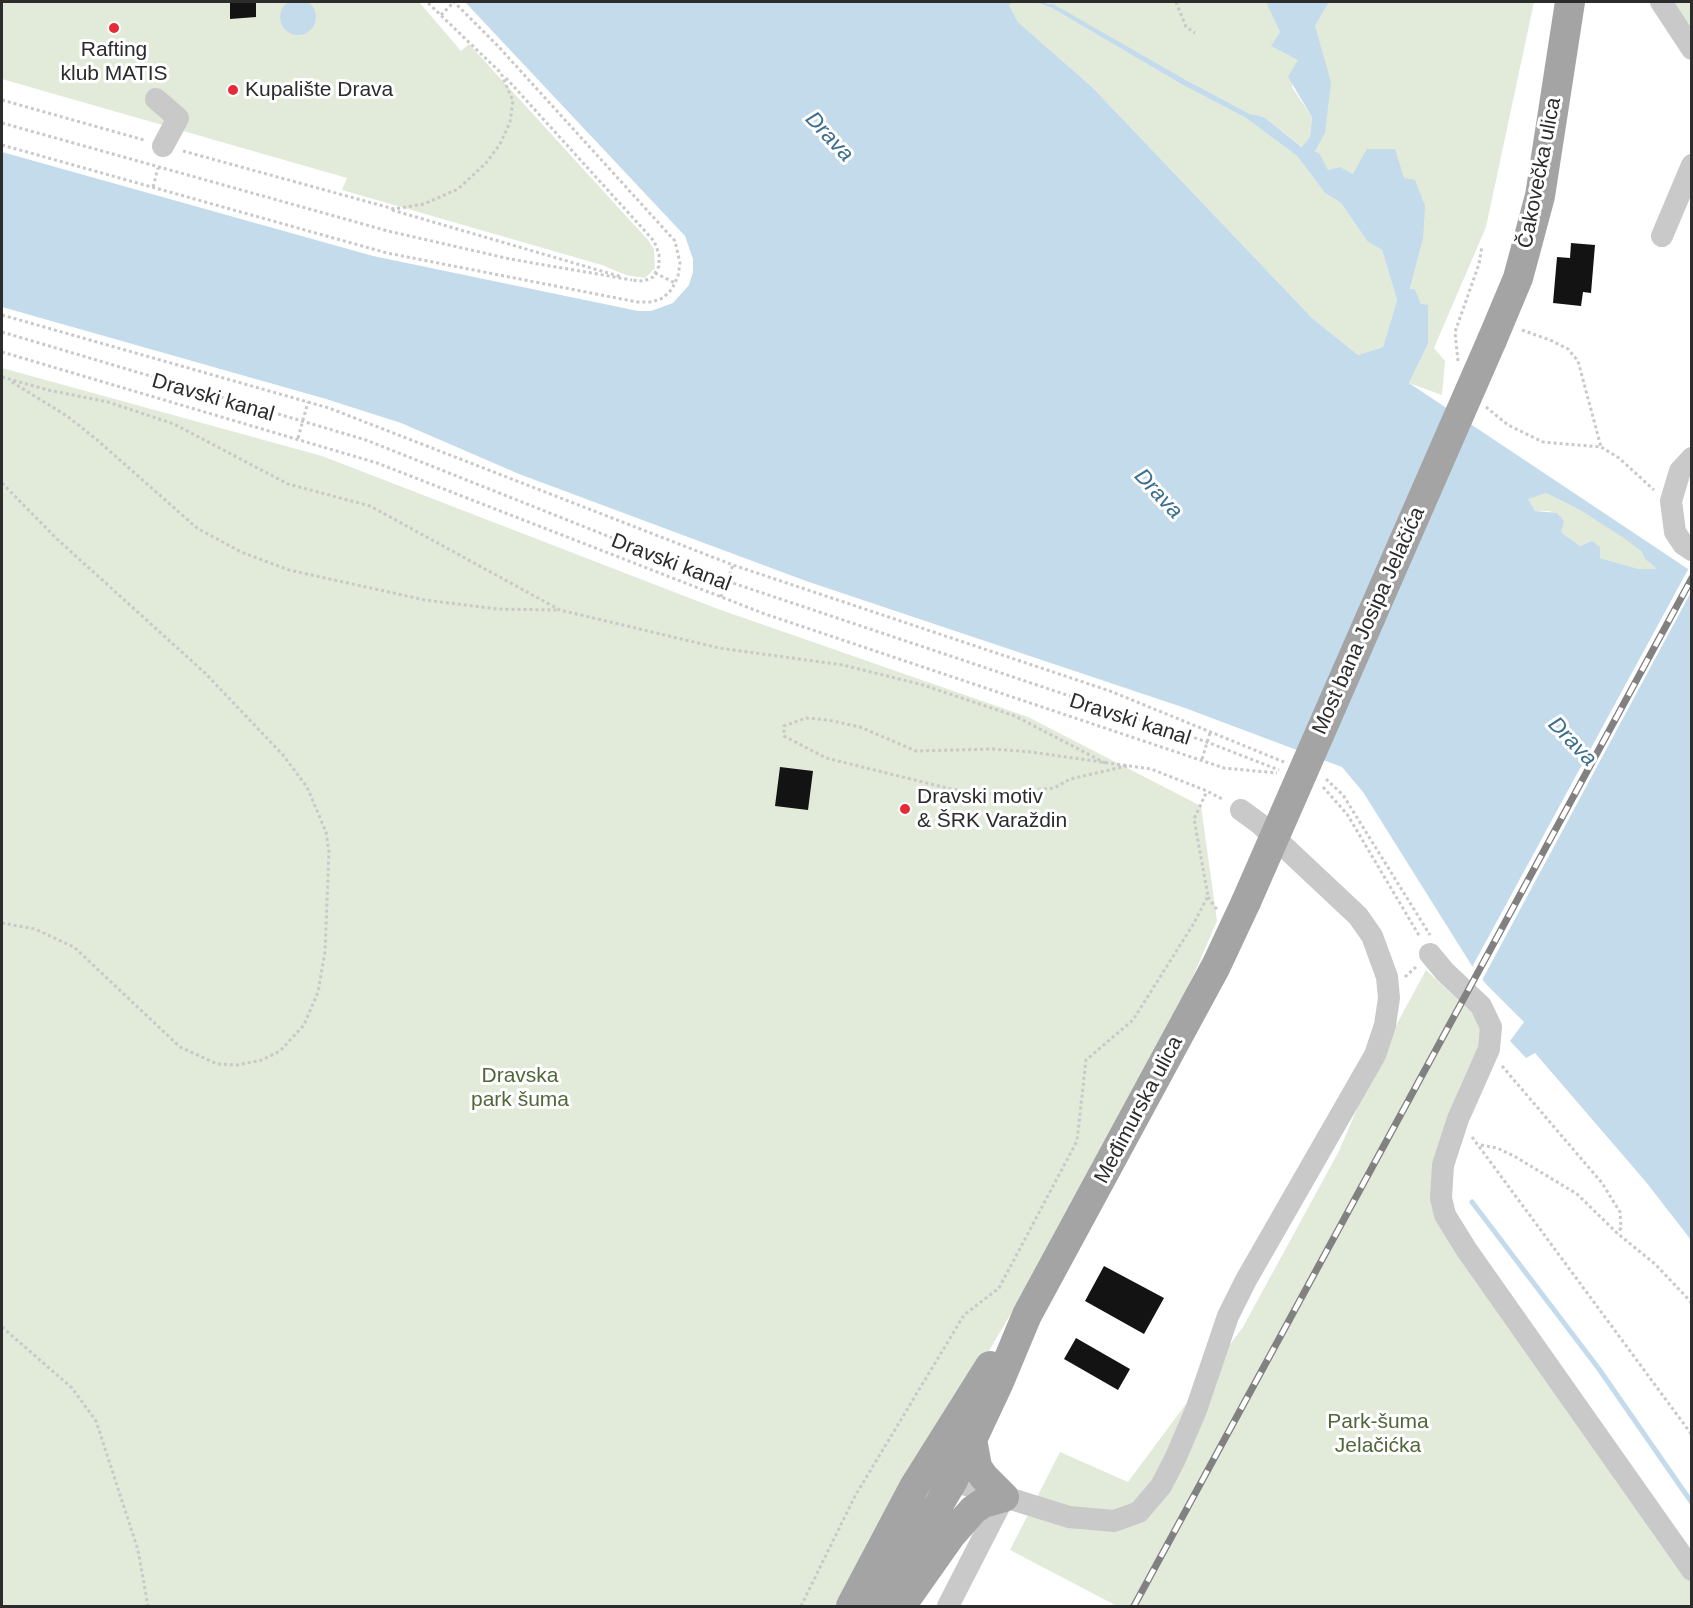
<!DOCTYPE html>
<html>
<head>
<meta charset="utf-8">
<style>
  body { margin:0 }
  #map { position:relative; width:1693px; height:1608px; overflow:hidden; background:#fff; font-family:Helvetica,sans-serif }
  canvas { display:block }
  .frame { position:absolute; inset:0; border:3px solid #2c2c2c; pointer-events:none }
</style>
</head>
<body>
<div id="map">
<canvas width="1693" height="1608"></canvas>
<div class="frame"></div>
</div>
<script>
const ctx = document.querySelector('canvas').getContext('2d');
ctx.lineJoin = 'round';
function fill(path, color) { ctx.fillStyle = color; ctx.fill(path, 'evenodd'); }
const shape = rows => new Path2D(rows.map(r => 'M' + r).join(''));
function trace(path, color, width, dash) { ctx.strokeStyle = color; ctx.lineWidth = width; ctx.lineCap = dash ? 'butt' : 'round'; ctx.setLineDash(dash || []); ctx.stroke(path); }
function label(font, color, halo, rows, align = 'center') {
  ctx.font = font + ' Helvetica,sans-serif'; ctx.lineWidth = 6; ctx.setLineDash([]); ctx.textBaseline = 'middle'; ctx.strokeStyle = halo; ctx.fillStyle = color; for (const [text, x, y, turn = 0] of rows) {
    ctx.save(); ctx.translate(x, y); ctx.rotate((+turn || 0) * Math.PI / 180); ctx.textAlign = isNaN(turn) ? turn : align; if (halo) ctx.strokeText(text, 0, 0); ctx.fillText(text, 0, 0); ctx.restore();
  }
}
const green = shape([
  [2,2,419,2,461,51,469,44,648,240,654,249,655,268,645,278,626,275,602,265,342,190,347,178,2,79],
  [1015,2,1036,2,1052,8,1181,84,1246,118,1297,156,1325,193,1341,203,1367,241,1382,250,1397,300,1383,347,1358,355,1312,318,1092,87,1018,22,1009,5],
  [1048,2,1267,2,1280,32,1298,60,1292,87,1312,117,1310,137,1303,147,1264,117,1250,114,1186,80],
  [1329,2,1534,2,1486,227,1434,348,1445,361,1442,395,1409,383,1428,344,1421,304,1415,289,1410,290,1423,239,1353,174,1328,171,1320,154,1315,151,1315,26],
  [1672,2,1691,2,1691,35],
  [2,368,322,456,718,609,1028,717,1201,806,1217,921,1187,990,1061,1229,838,1606,2,1606],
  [1546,493,1580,510,1624,537,1641,551,1645,559,1657,569,1639,569,1600,558,1592,541,1580,546,1561,532,1550,511,1535,511,1527,498],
  [1426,970,1483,1023,1486,1043,1436,1198,1691,1579,1691,1606,1117,1606,1010,1550,1060,1452,1128,1482,1243,1327,1339,1151,1380,1055]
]);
const water = shape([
  '280 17a18 18 0 1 1 36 0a18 18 0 1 1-36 0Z',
  [465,2,1015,2,1009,5,1018,22,1092,87,1312,318,1358,355,1383,347,1397,300,1382,250,1367,241,1341,203,1325,193,1297,156,1246,118,1181,84,1052,8,1036,2,1053,4,1186,80,1250,114,1264,117,1302,147,1310,137,1312,117,1288,77,1298,60,1271,46,1280,32,1267,4,1267,2,1329,2,1315,26,1331,82,1325,133,1315,151,1320,154,1328,170,1340,167,1353,174,1367,149,1395,149,1404,178,1415,180,1425,206,1423,239,1410,289,1415,289,1421,304,1428,305,1428,344,1409,383,1691,571,1691,1240,1646,1182,1535,1053,1526,1058,1510,1041,1524,1022,1486,984,1472,966,1363,792,1342,767,1185,708,806,581,519,474,401,423,326,399,2,307,2,152,373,256,638,311,651,311,673,303,689,285,693,272,693,259,685,236],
  [1546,493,1580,510,1624,538,1641,551,1645,559,1657,569,1639,569,1600,558,1600,547,1592,541,1580,546,1561,532,1564,521,1557,513,1535,511,1528,499]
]);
const pier = shape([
  [1690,566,1691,592,1481,982,1471,969]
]);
const stream = shape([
  [1472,1202,1599,1369,1692,1503]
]);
const building = shape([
  [230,2,256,2,256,17,230,19],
  [1571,243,1595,245,1591,293,1583,292,1581,306,1553,303,1557,257,1570,258],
  [780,767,813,771,808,810,775,806],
  [1104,1266,1164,1298,1144,1334,1085,1301],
  [1076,1338,1130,1369,1118,1390,1064,1359]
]);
const path = shape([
  [1176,2,1186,27,1195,33],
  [441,15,454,2],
  [506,78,654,241,659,254,659,266,653,277,644,281,631,280],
  [2,100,144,140],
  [2,123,388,231,510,259,632,280],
  [2,145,387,253,637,302,652,302,663,298,672,289,678,276,680,263,675,241,497,45,454,2],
  [183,151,394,209,424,204,458,189,486,163,500,144,510,122,513,101,501,73,427,2],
  [153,187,158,168],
  [392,210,622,277],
  [655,273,675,283],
  [2,315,329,408,733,565,1110,691,1284,762],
  [1522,330,1550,340,1568,349,1578,361,1601,447],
  [2,332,366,440,688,568,1207,742,1279,770],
  [2,352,377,463,765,614,1224,768,1277,773],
  [1458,361,1455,332,1479,264,1482,246],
  [2,377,48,390,108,402,174,424,288,484,370,506,560,610,719,648,843,665,923,685,1015,716,1107,764],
  [12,382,67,416,96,439,197,528,241,552,289,570,425,600,497,609,558,610],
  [1486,407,1508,425,1543,442,1601,447,1619,458,1654,490],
  [298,438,308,402],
  [2,483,57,539,205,673,283,755,307,787,326,832,329,852,325,952,318,992,304,1025,280,1051,262,1060,237,1065,217,1064,180,1047,74,947,35,929,2,923],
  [721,597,733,565],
  [1202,759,1210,733],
  [1127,766,1070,779,1054,788,1004,794,980,793,951,789,826,758,784,736,784,726,806,718,828,720,860,727,916,751,993,749,1031,752,1151,769,1207,791,1224,800],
  [1326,779,1343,795,1430,935],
  [1323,787,1347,814,1420,937],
  [1208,897,1218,911],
  [1405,977,1416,967],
  [1502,1066,1602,1183,1620,1212,1621,1228,1617,1233],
  [1472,1137,1692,1435],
  [1481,1145,1497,1148,1514,1156,1577,1194,1617,1233,1655,1264,1692,1303],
  [2,1327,72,1388,96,1421,138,1550,148,1606],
  [801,1606,855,1496,964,1315,999,1288,1077,1141,1086,1060,1133,1020,1194,923,1208,896,1194,819,1207,791]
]);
const minor = shape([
  [1661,2,1692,49],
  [156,99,178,118,163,146],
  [1662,236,1692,165],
  [1692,458,1680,471,1671,501,1675,532,1683,544,1692,550],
  [1430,954,1445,972,1481,1006,1491,1027,1489,1049,1458,1119,1443,1165,1441,1198,1445,1215,1466,1249,1692,1570],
  [939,1481,963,1484,1069,1517,1114,1521,1139,1512,1161,1486,1175,1459,1196,1410,1228,1316,1246,1280,1375,1055,1385,1025,1389,998,1387,977,1372,936,1358,916,1260,824,1241,810],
  [948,1606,1004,1497]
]);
const major = shape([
  [1492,340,1518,278,1540,196,1570,2],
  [972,1439,977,1467,984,1477,1004,1497],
  [851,1606,914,1487,990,1366],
  [879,1606,952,1482,999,1382,1027,1315,1216,966,1246,902],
  [901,1606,951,1535,973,1510,983,1503,1004,1497]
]);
const rail = shape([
  [1134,1606,1692,578]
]);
const majorBridge = shape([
  [1246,902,1492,340]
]);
const markers = [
  [114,28,6,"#e62b37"],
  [233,90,6,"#e62b37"],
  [905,809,6,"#e62b37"]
];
const poiNames = [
  ["Rafting",114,50,"center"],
  ["klub MATIS",114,74,"center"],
  ["Kupalište Drava",245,90],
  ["Dravski motiv",917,797],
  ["& ŠRK Varaždin",917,821]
];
const streetNames = [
  ["Čakovečka ulica",1540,173,-79],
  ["Dravski kanal",213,398,16],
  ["Dravski kanal",671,563,21],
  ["Most bana Josipa Jelačića",1369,621,-66],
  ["Dravski kanal",1130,720,18],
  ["Međimurska ulica",1139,1110,-62]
];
const parkNames = [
  ["Dravska",520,1076],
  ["park šuma",520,1100],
  ["Park-šuma",1378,1422],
  ["Jelačićka",1378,1446]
];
const waterNames = [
  ["Drava",829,137,47],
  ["Drava",1158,494,47],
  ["Drava",1572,742,46]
];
fill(green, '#e2ead9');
fill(water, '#c4dbeb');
fill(pier, '#fff');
trace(stream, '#c4dbeb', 5);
fill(building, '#131313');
trace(path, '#c9c9c9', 3, [3, 3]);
trace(minor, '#c9c9c9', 22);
trace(major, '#a4a4a4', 30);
trace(rail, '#818181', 7);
trace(rail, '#fff', 4.5, [14]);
trace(majorBridge, '#a4a4a4', 30);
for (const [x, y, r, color] of markers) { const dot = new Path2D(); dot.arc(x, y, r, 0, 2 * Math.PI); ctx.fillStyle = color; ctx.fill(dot); trace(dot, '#fff', 2); }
label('21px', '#2c2c2c', '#fff', poiNames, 'left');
label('21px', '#2c2c2c', '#fff', streetNames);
label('21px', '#4f6739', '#fff', parkNames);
label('italic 22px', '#3a6d8d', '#fff', waterNames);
</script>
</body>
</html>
